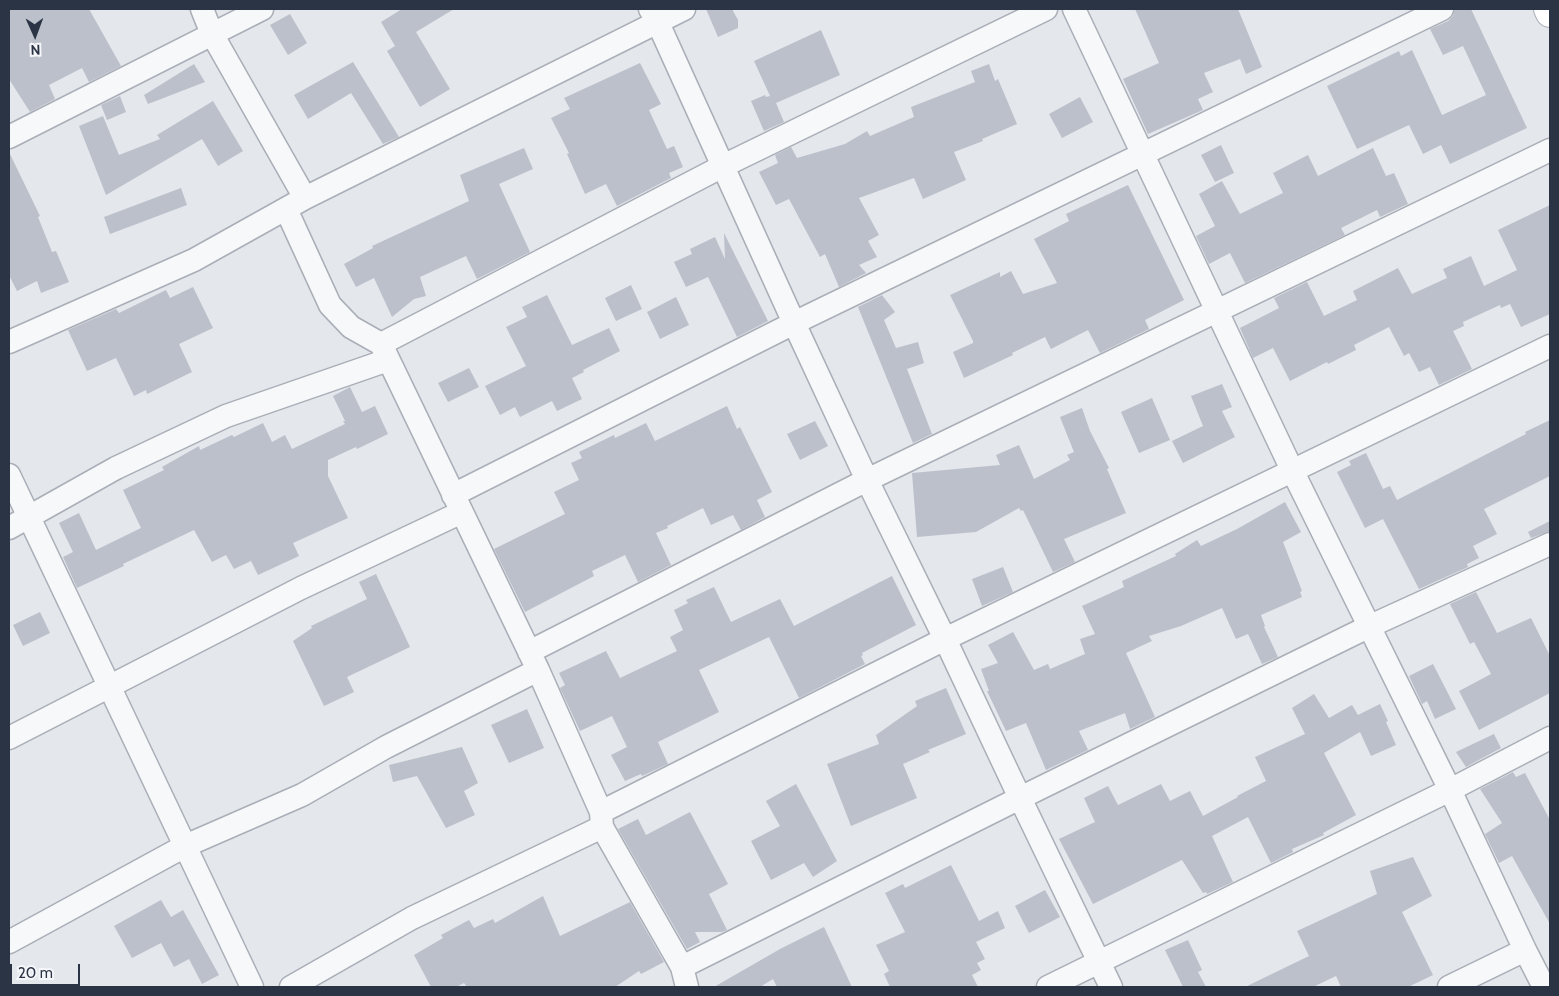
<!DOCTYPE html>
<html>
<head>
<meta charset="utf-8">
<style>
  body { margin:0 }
  #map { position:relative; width:1559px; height:996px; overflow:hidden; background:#e4e7ec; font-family:Cabin,sans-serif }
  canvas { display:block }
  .frame { position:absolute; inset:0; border:10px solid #2b3445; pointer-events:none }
  .north { position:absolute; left:10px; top:10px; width:50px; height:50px; -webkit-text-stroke:4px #f4f6f9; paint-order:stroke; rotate:178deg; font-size:14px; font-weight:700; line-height:20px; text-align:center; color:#2b3445 }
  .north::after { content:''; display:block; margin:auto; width:18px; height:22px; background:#2b3445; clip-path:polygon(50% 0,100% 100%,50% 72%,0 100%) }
  .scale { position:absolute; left:10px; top:964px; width:70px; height:22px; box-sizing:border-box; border:2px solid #2b3445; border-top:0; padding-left:6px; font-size:15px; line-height:18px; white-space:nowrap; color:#2b3445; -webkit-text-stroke:4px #f4f6f9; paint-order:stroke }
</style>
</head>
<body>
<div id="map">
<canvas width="1559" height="996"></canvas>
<div class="frame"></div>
<div class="north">N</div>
<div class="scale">20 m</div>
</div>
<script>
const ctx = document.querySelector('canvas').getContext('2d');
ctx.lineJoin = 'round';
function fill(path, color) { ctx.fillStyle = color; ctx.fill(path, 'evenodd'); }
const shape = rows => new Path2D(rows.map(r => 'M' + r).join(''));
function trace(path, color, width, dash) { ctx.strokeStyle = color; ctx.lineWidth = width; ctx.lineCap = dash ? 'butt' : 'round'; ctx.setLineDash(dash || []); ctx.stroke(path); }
const building = shape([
  [9,9,89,9,121,66,89,82,82,68,49,85,55,99,30,112,9,79],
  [402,9,454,9,416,32,450,89,420,107,387,51,395,46,381,22],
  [706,9,732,9,738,20,738,28,718,37],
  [1135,9,1238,9,1262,67,1246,74,1240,59,1204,73,1213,92,1198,99,1203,110,1148,134,1123,79,1159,63],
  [1455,9,1471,9,1527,128,1450,164,1441,145,1423,154,1409,125,1357,149,1327,86,1399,51,1401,56,1412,50,1442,115,1486,95,1463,46,1443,55,1430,29,1448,21,1453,16],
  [290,14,307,43,288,55,270,25],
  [821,30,840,75,776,103,784,122,764,131,751,101,765,95,766,97,770,96,754,61],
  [353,62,399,137,383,144,351,93,308,119,294,95],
  [640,63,661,104,649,110,667,149,674,146,683,167,669,173,671,178,617,206,606,184,585,194,567,154,569,153,551,118,570,109,564,98],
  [194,64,205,82,148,104,144,95],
  [989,64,995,81,998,79,1017,124,982,139,983,141,954,152,966,180,923,199,914,178,859,198,879,235,868,241,877,257,859,265,866,273,839,287,825,254,820,257,789,199,776,205,759,172,778,163,775,155,791,147,797,158,845,144,867,131,870,136,914,117,911,107,975,82,971,71],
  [120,96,126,112,107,120,101,105],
  [1080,97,1093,122,1062,138,1049,114],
  [213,101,243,151,218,166,202,139,106,195,79,126,103,116,119,155,160,139,157,135],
  [1221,145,1234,173,1215,182,1201,155],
  [524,148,533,169,499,184,530,252,477,279,466,256,420,277,426,296,414,299,392,317,374,278,356,287,344,264,373,248,372,246,469,201,460,175],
  [1373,148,1386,176,1394,173,1408,204,1380,217,1377,210,1341,228,1345,235,1245,283,1230,253,1209,264,1196,236,1215,226,1199,194,1222,181,1240,214,1283,193,1273,173,1308,155,1318,176],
  [9,152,40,216,38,217,52,252,56,251,69,282,41,293,37,281,17,291,9,275],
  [1128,185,1184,300,1145,320,1149,329,1100,353,1088,330,1051,349,1045,337,1012,353,1013,355,964,378,953,352,973,343,973,341,950,295,1000,272,1000,277,1011,271,1023,294,1057,283,1034,239,1069,221,1066,214],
  [181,188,187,205,110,234,104,217],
  [1550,205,1550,314,1521,327,1510,304,1501,308,1500,305,1463,322,1464,326,1453,331,1472,369,1439,385,1430,367,1419,372,1409,353,1404,356,1389,327,1354,345,1356,350,1328,364,1327,362,1290,381,1273,348,1253,358,1240,328,1279,308,1274,298,1307,282,1324,316,1357,300,1353,291,1398,268,1412,294,1447,278,1443,269,1471,256,1484,286,1517,270,1498,230],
  [724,233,768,321,737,337,708,277,686,287,674,262,692,254,690,249,715,237,725,259],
  [631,285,642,309,616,321,605,298],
  [193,287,213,328,179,344,192,372,147,394,146,390,134,396,116,358,87,371,68,330,116,309,119,313,166,290,170,298],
  [547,295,572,345,609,328,620,351,583,370,584,372,572,378,582,399,557,411,552,401,520,417,515,407,500,415,485,386,526,366,506,327,527,317,522,307],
  [882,295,895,312,884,320,896,348,918,342,924,363,907,369,932,434,913,443,858,307],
  [676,297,689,325,660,339,647,312],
  [469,368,479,387,448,402,438,383],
  [1222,384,1232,407,1222,411,1235,437,1183,463,1172,441,1203,426,1191,396],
  [350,387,362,412,375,406,388,434,357,449,356,447,328,460,328,476,348,518,293,543,299,556,258,575,251,561,234,569,226,555,212,562,194,530,123,564,124,566,77,588,63,557,73,552,59,523,79,513,96,550,141,528,123,490,164,470,162,467,199,446,200,450,232,435,234,437,263,423,272,442,285,435,292,449,345,424,343,421,345,421,333,396],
  [1152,398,1170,440,1139,453,1121,412],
  [727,406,737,429,740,427,772,492,757,500,765,517,741,530,733,515,711,525,703,508,667,526,668,528,656,533,671,565,638,582,625,555,592,571,594,576,525,612,494,549,565,514,554,492,579,480,571,463,582,458,579,452,614,435,615,438,646,423,655,441],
  [1082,408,1090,431,1109,468,1107,469,1126,513,1064,539,1075,562,1053,572,1023,510,1021,511,1019,508,976,532,917,537,912,473,1000,465,996,455,1019,445,1034,479,1070,460,1067,455,1074,452,1060,417],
  [1550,420,1550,476,1484,509,1497,534,1473,546,1479,558,1467,564,1468,567,1419,589,1383,519,1365,528,1337,472,1351,465,1349,461,1366,453,1383,489,1390,486,1397,500,1526,434,1525,432],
  [815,421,828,446,800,460,787,434],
  [1285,502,1301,532,1283,542,1302,591,1300,592,1302,597,1261,615,1265,626,1264,627,1278,657,1262,664,1248,634,1236,639,1222,608,1181,626,1149,636,1152,641,1126,653,1155,717,1130,729,1125,713,1079,731,1088,750,1046,770,1026,723,1006,731,987,691,989,691,981,669,998,663,988,645,1013,632,1034,670,1048,664,1050,669,1085,654,1080,639,1095,634,1082,606,1124,587,1122,581,1176,556,1175,554,1197,540,1201,546,1237,529],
  [1550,521,1550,531,1531,538,1528,532],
  [1003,567,1013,592,982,606,972,579],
  [376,574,410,647,347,677,354,692,324,706,293,641,312,628,311,626,367,599,359,582],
  [892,576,916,625,862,653,863,655,861,656,865,664,799,698,769,637,699,670,719,712,658,742,668,764,642,776,641,774,625,781,611,755,627,747,612,716,580,731,560,688,565,685,559,673,606,651,620,678,677,651,670,637,683,630,674,610,688,603,686,600,714,587,731,622,780,599,794,626],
  [1476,592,1497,633,1531,618,1550,656,1550,693,1479,730,1459,691,1491,674,1474,642,1470,644,1450,604],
  [40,612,50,633,23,646,13,625],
  [1433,664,1456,709,1435,719,1427,701,1422,704,1409,676],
  [946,688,966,734,928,750,930,752,903,764,917,798,851,826,827,764,879,744,876,735,917,706,915,701],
  [1314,694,1329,718,1352,705,1358,715,1380,704,1388,721,1386,722,1396,745,1371,756,1360,732,1324,753,1356,815,1323,833,1324,835,1292,849,1293,852,1271,863,1248,817,1212,836,1233,882,1207,894,1206,892,1203,893,1182,860,1093,904,1059,839,1095,822,1084,798,1108,786,1118,805,1161,784,1170,801,1190,791,1203,816,1238,797,1237,796,1266,781,1255,757,1305,734,1292,708],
  [527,709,544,748,509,763,491,725],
  [1494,734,1501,748,1466,767,1456,752],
  [462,747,478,783,464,791,475,815,446,828,417,776,393,782,389,765],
  [1513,772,1516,777,1525,773,1550,820,1550,924,1512,856,1499,863,1485,834,1502,823,1480,789],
  [796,784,837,861,813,877,804,863,771,880,751,841,780,826,766,801],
  [690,812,728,884,709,894,727,930,722,932,695,932,700,942,687,949,618,829,638,819,646,835],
  [1413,857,1432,896,1402,912,1433,975,1408,987,1341,987,1336,976,1313,987,1245,987,1309,956,1297,931,1377,894,1370,871],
  [951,865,979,921,998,911,1005,928,976,942,985,959,977,963,981,970,972,975,978,987,890,987,884,974,889,971,876,945,905,932,885,893,903,884,905,888],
  [1045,890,1060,917,1029,933,1015,906],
  [543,896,560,936,630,902,664,962,641,974,639,971,615,987,467,987,464,983,456,987,431,987,414,955,443,938,441,935,469,920,474,928,493,919,495,923],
  [161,900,171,917,183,910,219,975,202,984,189,959,174,967,161,943,132,958,114,926],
  [824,927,852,987,777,987,773,979,760,987,714,987,780,949],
  [1188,940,1202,970,1198,972,1206,987,1183,987,1165,950]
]);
const minor = shape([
  [202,9,212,34,305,198],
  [650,9,658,23,794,323,867,480,945,639,1020,798,1111,987],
  [1074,9,1292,470,1450,790,1525,950,1544,987],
  [9,137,262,9],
  [286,209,330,305,351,327,381,344,538,670,601,812,602,827,682,967,687,987],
  [9,342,194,260,305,198,684,9],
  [381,344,723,166,1046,9],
  [9,475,252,987],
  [453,495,794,323,1442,9],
  [9,528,116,468,226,416,388,360],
  [529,652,867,480,1550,150],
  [9,738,301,588,462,512],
  [601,812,945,639,1550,346],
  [9,942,185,846,302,795,386,747,538,670],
  [682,967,1020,798,1368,627,1550,544],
  [291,987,412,918,602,827],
  [1048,987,1450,790,1550,738],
  [1449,987,1525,950]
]);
const secondary = shape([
  [1548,9,1550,13]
]);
fill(building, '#bbc0ca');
trace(minor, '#a9aeb7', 25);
trace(secondary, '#a9aeb7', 30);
trace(minor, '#f7f8fa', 22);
trace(secondary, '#fff', 28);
</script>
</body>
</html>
